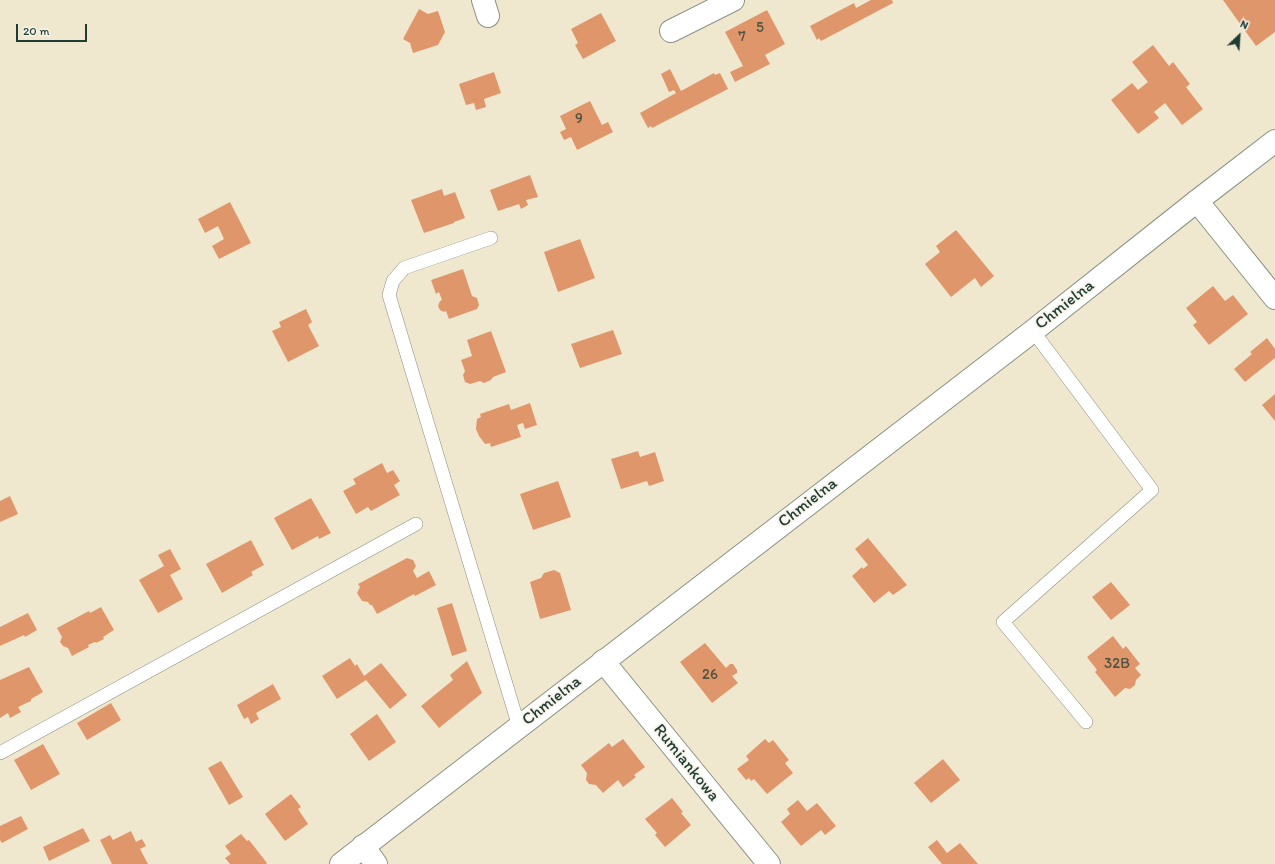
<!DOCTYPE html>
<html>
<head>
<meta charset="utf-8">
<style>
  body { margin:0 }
  #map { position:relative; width:1275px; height:864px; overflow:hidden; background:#f0e7cf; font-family:Itim,sans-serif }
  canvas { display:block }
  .north { position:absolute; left:1219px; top:16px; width:40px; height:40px; -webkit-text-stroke:3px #f7f3e8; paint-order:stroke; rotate:25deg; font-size:11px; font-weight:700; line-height:16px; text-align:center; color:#1f3d34 }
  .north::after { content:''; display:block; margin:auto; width:14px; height:18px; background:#1f3d34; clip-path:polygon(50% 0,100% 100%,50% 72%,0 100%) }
  .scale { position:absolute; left:16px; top:24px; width:71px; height:18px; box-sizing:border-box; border:2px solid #1f3d34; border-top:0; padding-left:5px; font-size:12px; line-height:14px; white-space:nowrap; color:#1f3d34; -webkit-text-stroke:3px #f7f3e8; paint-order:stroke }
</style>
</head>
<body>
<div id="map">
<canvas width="1275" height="864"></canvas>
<div class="north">N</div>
<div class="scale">20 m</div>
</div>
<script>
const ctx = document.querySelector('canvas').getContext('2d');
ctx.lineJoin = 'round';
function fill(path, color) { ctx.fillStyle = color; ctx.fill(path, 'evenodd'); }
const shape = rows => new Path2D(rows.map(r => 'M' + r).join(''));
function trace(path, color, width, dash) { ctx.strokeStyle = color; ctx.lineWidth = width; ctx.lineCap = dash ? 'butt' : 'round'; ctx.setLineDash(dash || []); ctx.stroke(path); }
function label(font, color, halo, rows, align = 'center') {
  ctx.font = font + ' Itim,sans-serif'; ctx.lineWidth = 3.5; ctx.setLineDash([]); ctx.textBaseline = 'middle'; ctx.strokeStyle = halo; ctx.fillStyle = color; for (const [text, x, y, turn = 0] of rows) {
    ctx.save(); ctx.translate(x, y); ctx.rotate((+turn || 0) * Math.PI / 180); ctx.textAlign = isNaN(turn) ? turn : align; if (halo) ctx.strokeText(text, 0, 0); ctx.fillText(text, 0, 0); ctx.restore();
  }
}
const building = shape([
  [871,0,892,0,893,3,821,41,819,38,817,40,810,26,854,3,856,8],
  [1223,0,1275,0,1275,32,1256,46],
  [419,9,428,14,438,11,445,32,438,45,413,53,410,43,403,39],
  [767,10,785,44,765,55,770,64,735,82,730,72,743,66,725,32],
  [601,13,616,41,583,59,575,45,578,43,571,29],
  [1153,45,1169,66,1173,62,1190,84,1186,87,1203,109,1182,125,1165,103,1154,112,1159,118,1138,134,1111,100,1132,83,1138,90,1148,82,1132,62],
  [670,69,681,91,714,73,715,75,720,73,728,89,652,128,651,126,648,128,640,113,676,93,674,90,669,92,661,74],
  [494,72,501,93,484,99,486,107,476,110,474,103,466,105,459,84],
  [590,101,602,125,608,122,613,132,577,150,571,137,564,140,560,132,566,129,560,116],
  [530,175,538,197,526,200,528,205,521,209,519,204,498,211,490,190],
  [442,189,444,196,455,192,465,218,454,222,454,223,424,233,411,200],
  [230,202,251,243,219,259,212,246,224,239,218,226,205,233,198,219],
  [956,230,994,276,981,287,975,278,951,297,925,264,940,252,936,246],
  [580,239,595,278,558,292,544,252],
  [463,269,472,296,477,298,479,305,477,309,449,319,446,311,444,312,440,310,438,306,440,301,442,300,439,292,436,294,431,280],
  [1213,286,1225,301,1233,295,1248,314,1209,345,1193,325,1197,322,1186,308],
  [306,309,312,322,308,325,319,346,288,362,272,331,281,327,279,322],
  [613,330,622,354,580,368,571,344],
  [491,331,506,372,493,377,491,380,484,383,480,381,470,384,465,382,463,375,465,371,461,360,472,356,467,340],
  [1267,338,1275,349,1275,358,1245,382,1234,369,1252,354,1250,352],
  [1275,394,1275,421,1262,405],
  [530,403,537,425,525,429,523,423,517,425,521,437,491,447,490,443,485,444,479,436,476,429,477,419,481,417,480,414,509,404,511,410],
  [638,451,640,457,655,452,664,481,649,486,647,481,621,489,611,459],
  [382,463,387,473,393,470,400,481,394,485,400,495,371,511,368,507,356,514,343,491,356,484,353,479],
  [558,481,571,517,533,530,520,494],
  [10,496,18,514,0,522,0,501],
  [311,498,331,533,319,539,318,536,292,550,274,518],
  [868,538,907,585,893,595,889,591,874,603,852,576,862,567,863,569,868,565,855,549],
  [251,540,264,565,251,572,253,575,222,593,206,564],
  [170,549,181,569,170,575,183,599,158,613,139,580,164,566,158,555],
  [407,558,413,560,416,566,413,571,417,578,429,571,436,585,415,596,414,594,377,614,372,605,370,605,368,602,362,601,357,593,360,587,358,584],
  [554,570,560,573,571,610,540,619,530,582,541,578,544,573],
  [1111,582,1130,605,1111,620,1092,597],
  [452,603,467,651,452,656,437,608],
  [101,607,114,630,103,637,104,639,96,643,95,642,88,645,89,647,72,656,68,648,63,646,60,642,62,637,57,628,89,611,90,613],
  [28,613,37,630,25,637,24,635,0,646,0,627],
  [1113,636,1123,649,1126,646,1140,664,1135,668,1141,675,1136,680,1135,685,1130,689,1125,688,1115,697,1095,672,1097,670,1087,657],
  [705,643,726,668,730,664,733,664,737,670,737,673,732,676,738,683,712,703,680,662],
  [350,658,355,666,357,664,364,676,381,663,407,695,390,709,366,680,337,699,322,676],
  [467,661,482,693,439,728,421,706,453,680,450,675],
  [29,667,43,692,31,699,31,701,18,707,21,712,10,718,8,713,0,718,0,680],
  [273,684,281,699,256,713,259,719,251,724,248,717,244,719,237,705],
  [111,703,121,720,87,740,77,723],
  [377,714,396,742,369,761,350,734],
  [623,739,645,767,634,775,636,777,623,787,618,780,603,793,596,785,589,784,586,780,587,773,581,765,609,743,612,747],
  [765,739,769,743,773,740,789,760,785,763,793,773,767,794,754,779,751,781,749,778,746,780,737,769,749,760,746,756],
  [43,744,60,774,31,790,14,760],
  [943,759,960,780,931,803,914,783],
  [221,761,243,797,229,805,208,768],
  [291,794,301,807,298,809,308,824,285,841,265,814],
  [672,798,683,812,681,813,691,825,665,847,655,835,657,833,645,819],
  [798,800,807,811,817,803,836,826,825,835,821,830,801,846,781,822,790,814,787,809],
  [21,816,28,829,2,843,0,840,0,826],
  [83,828,90,841,49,861,43,847],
  [131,831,136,842,142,839,146,846,140,849,148,864,112,864,100,840,110,835,113,840],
  [241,834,247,841,249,840,267,863,266,864,230,864,225,858,231,854,225,846],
  [937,840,947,853,960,843,978,864,942,864,928,847]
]);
const service = shape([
  [491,238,404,268,393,281,389,295,519,727],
  [1033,331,1152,490,1003,622,1086,722],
  [0,753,416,524]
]);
const minor = shape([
  [483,0,488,16],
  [671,31,733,0],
  [1197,201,1275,298],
  [603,661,769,864],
  [363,846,376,864]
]);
const tertiary = shape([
  [341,864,1033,331,1197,201,1275,141]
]);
const numberNames = [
  ["5",760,28],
  ["7",742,37],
  ["9",579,119],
  ["32B",1117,664],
  ["26",710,675]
];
const streetNames = [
  ["Chmielna",1065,305,-38],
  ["Chmielna",808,503,-38],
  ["Chmielna",552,701,-38],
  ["Rumiankowa",686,763,51]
];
fill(building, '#e0966b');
trace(service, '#889282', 14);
trace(minor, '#889282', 24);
trace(tertiary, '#889282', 24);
trace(service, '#fff', 13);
trace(minor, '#fff', 22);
trace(tertiary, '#fff', 22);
label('15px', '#4f5342', null, numberNames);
label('17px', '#1f3d34', '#f7f3e8', streetNames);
</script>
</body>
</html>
